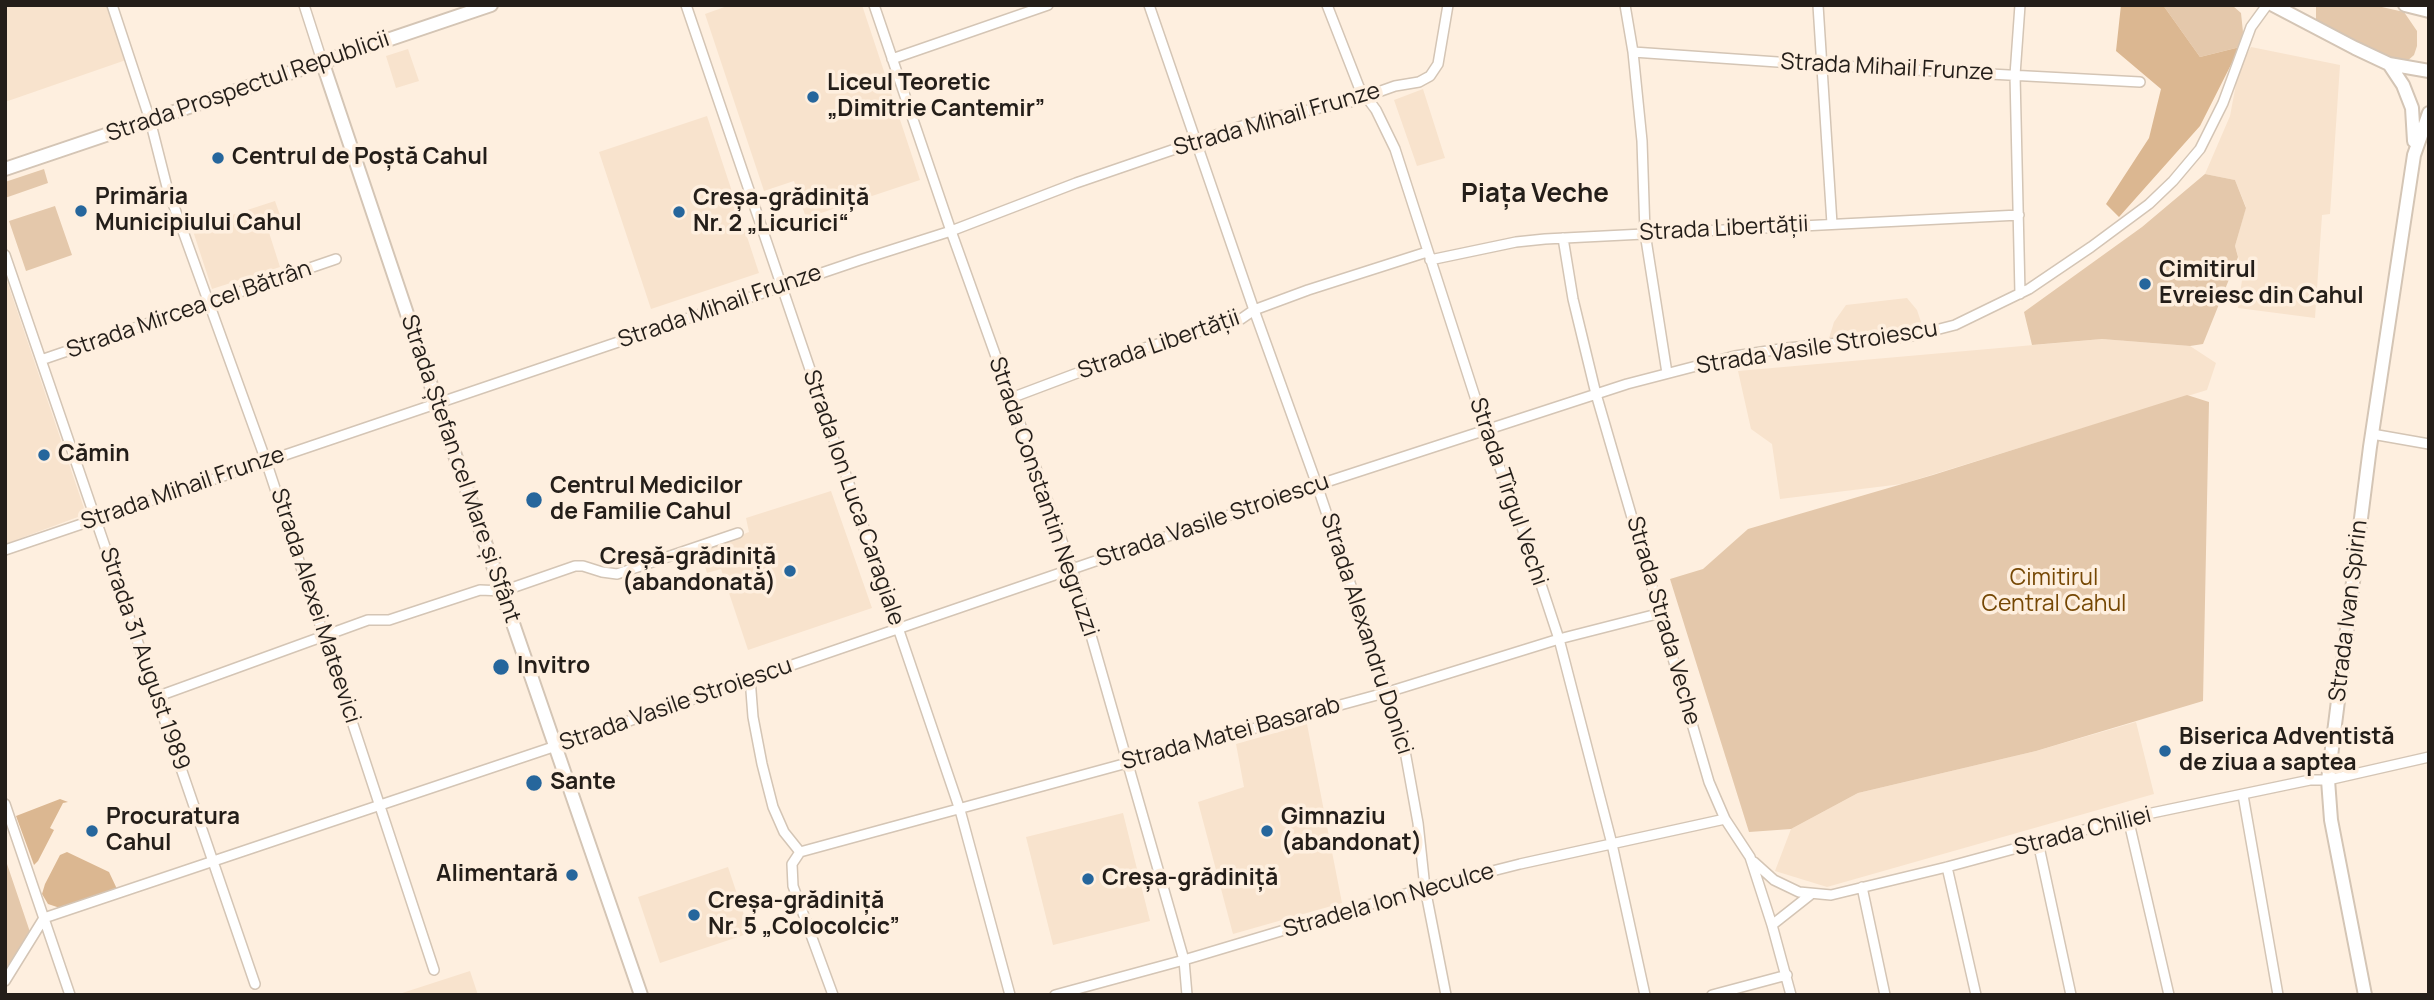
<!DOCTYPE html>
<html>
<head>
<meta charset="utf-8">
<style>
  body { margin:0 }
  #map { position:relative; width:2434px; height:1000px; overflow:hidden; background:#feefdf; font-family:Manrope,sans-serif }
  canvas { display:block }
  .frame { position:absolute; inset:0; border:7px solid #241e19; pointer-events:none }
</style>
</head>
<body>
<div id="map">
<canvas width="2434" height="1000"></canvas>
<div class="frame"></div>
</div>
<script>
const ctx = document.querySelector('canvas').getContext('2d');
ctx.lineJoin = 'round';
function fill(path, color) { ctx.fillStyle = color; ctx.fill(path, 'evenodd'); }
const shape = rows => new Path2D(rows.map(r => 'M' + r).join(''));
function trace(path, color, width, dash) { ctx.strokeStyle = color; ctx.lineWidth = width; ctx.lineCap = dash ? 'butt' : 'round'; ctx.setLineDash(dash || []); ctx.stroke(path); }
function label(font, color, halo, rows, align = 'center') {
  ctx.font = font + ' Manrope,sans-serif'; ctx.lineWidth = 7; ctx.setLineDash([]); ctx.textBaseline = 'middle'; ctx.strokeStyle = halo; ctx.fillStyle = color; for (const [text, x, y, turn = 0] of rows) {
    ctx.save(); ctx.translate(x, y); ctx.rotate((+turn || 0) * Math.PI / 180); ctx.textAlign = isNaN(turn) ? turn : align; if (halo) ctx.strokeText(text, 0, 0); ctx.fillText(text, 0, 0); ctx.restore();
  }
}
const built = shape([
  [5,5,107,5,126,60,5,102],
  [730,5,862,5,920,180,806,218,794,181,764,191,705,14],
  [2251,47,2340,65,2330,214,2322,215,2315,318,2238,308,2243,273,2235,246,2246,207,2235,180,2205,174,2230,116,2239,68],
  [408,49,419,81,396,88,386,56],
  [1423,89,1445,158,1417,166,1394,100],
  [707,116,759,273,651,309,599,152],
  [275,201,280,215,265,220,280,267,212,289,192,228],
  [5,275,86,514,5,544],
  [1907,298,1917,310,1924,331,1827,345,1834,322,1846,305],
  [2102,339,2190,346,2216,363,2207,390,1902,484,1780,499,1772,444,1751,429,1738,371],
  [831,491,872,608,748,650,721,569,707,573,700,551,749,532,746,518],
  [2136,722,2154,794,1827,887,1775,871,1791,829,1858,793,2036,751],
  [1307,724,1342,903,1233,934,1198,802,1244,787,1236,744],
  [1123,813,1150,921,1053,945,1026,837],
  [728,867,750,933,660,963,638,897],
  [470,971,478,995,396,995]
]);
const green = shape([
  [2163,5,2233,6,2241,13,2243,32,2240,47,2200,57],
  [2316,5,2373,5,2404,12,2417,31,2417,46,2414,55,2405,63,2361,46,2319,23,2316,20],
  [44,169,48,183,5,198,5,182],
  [2205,174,2235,180,2246,208,2235,246,2238,257,2203,344,2190,346,2102,339,2032,345,2024,312,2142,227],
  [55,206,72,255,26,271,9,221],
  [2187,395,2209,402,2203,701,2036,751,1858,793,1791,829,1749,832,1670,579,1703,569,1748,529,1933,475],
  [5,858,30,932,5,973]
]);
const forest = shape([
  [2121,5,2163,5,2200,57,2240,47,2200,126,2119,217,2106,204,2149,138,2161,89,2116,51],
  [60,799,68,802,63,803,50,828,54,830,38,861,34,865,16,816],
  [67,852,109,872,117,889,60,908,48,904,42,894,45,884,60,855]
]);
const street = shape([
  [112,5,150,120,167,187,266,461,434,970],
  [304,5,322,61],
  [686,5,960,810,1010,995],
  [874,5,951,231,1072,569,1184,960,1187,995],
  [1149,5,1254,310,1317,485,1403,740,1418,823,1425,888,1446,995],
  [1327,5,1359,87,1376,110,1395,149,1486,431,1519,518,1559,639,1612,844,1645,995],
  [1625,5,1633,52,1642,141,1645,233,1667,373],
  [1818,5,1832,224],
  [2020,5,2015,75,2020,294],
  [1633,52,1821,65,2140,82],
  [892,59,1048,5],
  [1563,238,1573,299,1596,394,1709,782,1725,819,1750,857,1772,925,1791,995],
  [5,255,255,984],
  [1430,260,1516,242,1545,239,2019,215],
  [41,360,336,259],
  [1011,398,1141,349,1241,319,1254,310,1308,290,1427,252],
  [2372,434,2429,444],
  [5,550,860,260,951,231,1076,183,1245,125,1279,116,1350,102,1395,86,1419,82,1430,76,1438,64,1448,5],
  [750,678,753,717,762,764,773,807,784,832,800,852,792,864,793,886,833,995],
  [156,697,368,620,389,620,480,590,503,591,575,566,583,566,602,572,617,574,738,533],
  [2243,795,2278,995],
  [5,804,70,995],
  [2128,818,2169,995],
  [2038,842,2071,995],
  [800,852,1388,692,1559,639,1661,613],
  [1754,862,1774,880,1799,892,1831,895,1947,867,2128,818,2310,780,2328,780,2429,757],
  [1947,867,1976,995],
  [1862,887,1885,995],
  [44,918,556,746,1317,485,1627,384,1735,356,1787,348,1912,336,1955,325,2029,289,2091,247,2149,204,2173,181,2200,149,2223,103,2251,27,2267,5],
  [1772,925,1810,895],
  [5,981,44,918],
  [1055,995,1184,960,1425,888,1520,864,1725,819],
  [1712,995,1787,975]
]);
const secondary = shape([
  [2273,5,2355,48,2389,64,2429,71],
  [2405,5,2429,11],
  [322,61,437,403,641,995],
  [2389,64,2403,85,2412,108,2414,141],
  [5,169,491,5],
  [2365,995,2331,820,2328,780,2370,447,2414,155,2429,113]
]);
const markers = [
  [813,97,7,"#26669c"],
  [218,158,7,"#26669c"],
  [81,211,7,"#26669c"],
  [679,212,7,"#26669c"],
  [2145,284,7,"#26669c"],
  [44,455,7,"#26669c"],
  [534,500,9,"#26669c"],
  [790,571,7,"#26669c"],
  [501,667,9,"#26669c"],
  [2165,751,7,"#26669c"],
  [534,783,9,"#26669c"],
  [92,831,7,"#26669c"],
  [1267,831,7,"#26669c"],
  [572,875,7,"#26669c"],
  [1088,879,7,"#26669c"],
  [694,915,7,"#26669c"]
];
const streetNames = [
  ["Strada Mihail Frunze",1887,68,3],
  ["Strada Prospectul Republicii",248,87,-19],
  ["Strada Mihail Frunze",1277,120,-16],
  ["Strada Libertății",1724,229,-3],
  ["Strada Mihail Frunze",720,307,-19],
  ["Strada Mircea cel Bătrân",189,310,-19],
  ["Strada Libertății",1159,345,-19],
  ["Strada Vasile Stroiescu",1817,348,-9],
  ["Strada Ștefan cel Mare și Sfânt",460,469,71],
  ["Strada Mihail Frunze",183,489,-19],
  ["Strada Tîrgul Vechi",1508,492,71],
  ["Strada Constantin Negruzzi",1043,497,71],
  ["Strada Ion Luca Caragiale",853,498,71],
  ["Strada Vasile Stroiescu",1213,521,-19],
  ["Strada Alexei Mateevici",315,606,72],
  ["Strada Ivan Spirin",2349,611,-83],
  ["Strada Strada Veche",1663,621,74],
  ["Strada Alexandru Donici",1366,634,72],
  ["Strada 31 August 1989",144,659,71],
  ["Strada Vasile Stroiescu",676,705,-19],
  ["Strada Matei Basarab",1231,734,-15],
  ["Strada Chiliei",2083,832,-14],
  ["Stradela Ion Neculce",1389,901,-16]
];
const poiNames = [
  ["Liceul Teoretic",827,84],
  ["„Dimitrie Cantemir”",827,110],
  ["Centrul de Poștă Cahul",232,158],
  ["Primăria",95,198],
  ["Municipiului Cahul",95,224],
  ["Creșa-grădiniță",693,199],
  ["Nr. 2 „Licurici“",693,225],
  ["Cimitirul",2159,271],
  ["Evreiesc din Cahul",2159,297],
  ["Cămin",58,455],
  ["Centrul Medicilor",550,487],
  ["de Familie Cahul",550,513],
  ["Creșă-grădiniță",776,558,"right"],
  ["(abandonată)",776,584,"right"],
  ["Invitro",517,667],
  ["Biserica Adventistă",2179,738],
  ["de ziua a saptea",2179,764],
  ["Sante",550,783],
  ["Procuratura",106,818],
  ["Cahul",106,844],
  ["Gimnaziu",1281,818],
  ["(abandonat)",1281,844],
  ["Alimentară",558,875,"right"],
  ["Creșa-grădiniță",1102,879],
  ["Creșa-grădiniță",708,902],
  ["Nr. 5 „Colocolcic”",708,928]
];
const parkNames = [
  ["Cimitirul",2054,579],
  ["Central Cahul",2054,605]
];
const quarterNames = [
  ["Piața Veche",1535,195]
];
fill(built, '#f8e3cd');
fill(green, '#e4c8ab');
fill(forest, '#dbb791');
trace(street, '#d4c5b5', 12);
trace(secondary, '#d4c5b5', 16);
trace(street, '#fff', 9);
trace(secondary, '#fff', 12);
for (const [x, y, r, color] of markers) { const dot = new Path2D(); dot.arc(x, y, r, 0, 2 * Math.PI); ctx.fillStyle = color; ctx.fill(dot); trace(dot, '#feefdf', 2.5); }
label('23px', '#241e19', '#feefdf', streetNames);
label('bold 23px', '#241e19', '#feefdf', poiNames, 'left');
label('23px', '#754703', '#feefdf', parkNames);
label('bold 26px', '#241e19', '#feefdf', quarterNames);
</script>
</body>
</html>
